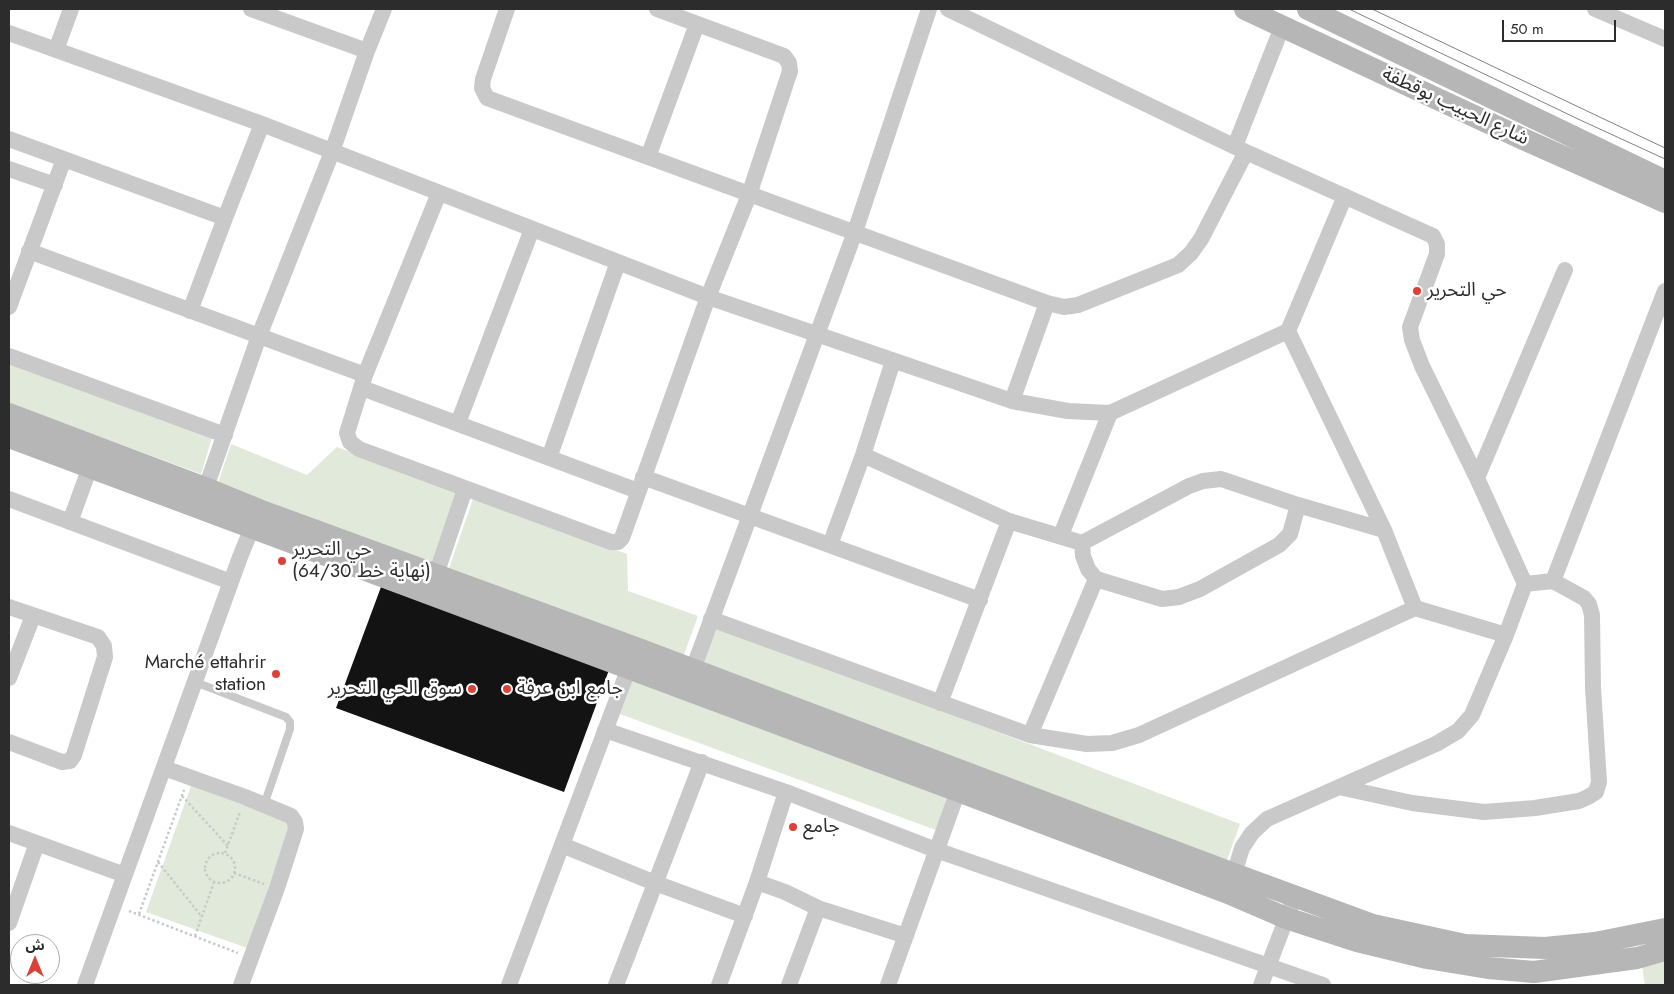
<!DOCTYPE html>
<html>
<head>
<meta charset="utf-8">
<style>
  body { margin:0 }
  #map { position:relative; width:1674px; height:994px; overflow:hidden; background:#fff; font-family:Jost,"Noto Sans Arabic",sans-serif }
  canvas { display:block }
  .frame { position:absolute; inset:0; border:10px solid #2c2c2c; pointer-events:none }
  .north { position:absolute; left:10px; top:934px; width:50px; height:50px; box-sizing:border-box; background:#fff; border:1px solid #ababab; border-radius:50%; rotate:0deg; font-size:14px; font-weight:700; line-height:20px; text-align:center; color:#2c2c2c }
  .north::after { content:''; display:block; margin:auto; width:18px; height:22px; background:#db4136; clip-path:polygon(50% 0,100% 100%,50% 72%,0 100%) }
  .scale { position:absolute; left:1502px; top:20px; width:114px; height:22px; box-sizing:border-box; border:2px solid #2c2c2c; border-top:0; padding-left:6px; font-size:15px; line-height:18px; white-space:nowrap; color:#2c2c2c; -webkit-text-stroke:4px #fff; paint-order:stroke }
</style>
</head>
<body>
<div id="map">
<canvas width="1674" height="994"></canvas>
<div class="frame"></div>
<div class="north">ش</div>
<div class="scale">50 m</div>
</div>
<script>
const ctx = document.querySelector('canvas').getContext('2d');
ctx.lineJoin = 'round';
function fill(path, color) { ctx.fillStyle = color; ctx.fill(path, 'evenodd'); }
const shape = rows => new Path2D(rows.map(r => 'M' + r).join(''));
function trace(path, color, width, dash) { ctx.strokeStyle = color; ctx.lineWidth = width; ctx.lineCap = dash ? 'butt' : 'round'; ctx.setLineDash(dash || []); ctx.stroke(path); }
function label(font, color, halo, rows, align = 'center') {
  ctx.font = font + ' Jost,"Noto Sans Arabic",sans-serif'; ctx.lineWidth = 5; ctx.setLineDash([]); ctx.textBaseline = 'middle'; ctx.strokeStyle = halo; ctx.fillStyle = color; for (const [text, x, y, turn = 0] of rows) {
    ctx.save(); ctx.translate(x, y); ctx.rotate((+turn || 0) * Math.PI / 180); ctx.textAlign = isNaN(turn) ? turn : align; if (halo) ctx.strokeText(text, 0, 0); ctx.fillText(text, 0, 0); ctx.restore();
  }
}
const green = shape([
  [9,360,212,438,201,474,9,403],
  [231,444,307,475,337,447,457,491,432,564,218,483],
  [473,499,627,554,628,591,698,616,683,657,449,568],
  [713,624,1240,824,1227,860,701,663],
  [633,679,950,794,936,830,620,714],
  [191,786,292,822,247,948,146,912],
  [1665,960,1665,985,1645,985,1642,966]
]);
const building = shape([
  [381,587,609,670,564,792,336,708]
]);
const path = shape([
  [182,796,228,846],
  '205 868a15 15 0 1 1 30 0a15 15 0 1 1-30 0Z',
  [225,853,240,812],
  [158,862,202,917],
  [234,873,264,884],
  [129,911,238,953],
  [139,914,184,790],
  [195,936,214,882]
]);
const lane = shape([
  [195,682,286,717,290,722,290,729,264,805]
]);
const street = shape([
  [251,9,367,51],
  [507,9,483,79,482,88,487,98,1047,303,1064,307,1078,305,1178,265,1191,253,1201,239,1246,152],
  [948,9,1246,152,1433,236,1437,244,1437,254,1410,327,1412,340,1422,366,1477,478,1525,584,1506,635,1472,715,1458,731,1436,744,1267,819,1252,833,1242,848,1231,884],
  [1595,9,1665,39],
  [9,33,262,124,708,297,1012,401,1068,411,1110,413,1288,331,1345,196],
  [56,50,71,9],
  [9,139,225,218],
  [1235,146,1282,27],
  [648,157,697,24],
  [9,169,55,185],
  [439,193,365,375,347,433,350,442,359,449,611,542,618,542,622,538,708,297,749,195,790,71,789,63,784,56,657,9],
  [29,251,365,375],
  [9,307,64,159],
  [190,311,225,218,262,124],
  [1288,331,1384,530,1415,608],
  [9,356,225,435],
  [362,388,638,491],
  [1012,401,1047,303],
  [458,423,532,229],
  [863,455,1009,521,1082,543,1189,486,1203,481,1221,479,1298,505,1384,530],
  [549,458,618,262],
  [643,477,980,600],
  [1477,478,1565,270],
  [9,499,231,582],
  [202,499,259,336,332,152,367,51,384,9],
  [70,522,90,467],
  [1061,535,1110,413],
  [1082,543,1083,556,1088,569,1096,579,1162,599,1179,597,1200,589,1279,545,1290,534,1298,505],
  [830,545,863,455,893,361],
  [436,575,465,489],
  [1553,581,1665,291],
  [9,607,98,637,104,646,105,657,74,755,70,761,62,762,9,742],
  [711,619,1030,735,1087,744,1112,743,1139,735,1415,608,1506,635],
  [9,678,33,616],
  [689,680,855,232,929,9],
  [940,703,1009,521],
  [605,730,786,792,936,850,1323,985],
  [1030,735,1096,579],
  [164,768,245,797,291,816,295,822,296,829,277,888,241,985],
  [1339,787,1412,803,1484,812,1535,808,1579,801,1588,797,1596,792,1599,782,1593,688,1592,615,1589,604,1584,598,1553,581,1525,584],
  [9,833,125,875],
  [562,845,655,883,745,916],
  [757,882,786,792],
  [9,923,37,843],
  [85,985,240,557,256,518],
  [509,985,633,657],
  [616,985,702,762],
  [719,985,757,882,785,892,818,908,906,936],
  [789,985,818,908],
  [888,985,962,780],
  [1261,985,1295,896]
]);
const secondary = shape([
  [1245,9,1521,138,1665,202],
  [1308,9,1665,181],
  [9,414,205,488,259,510,636,648,1234,874,1373,925,1465,945,1545,948,1595,943,1665,929],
  [9,437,958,791,1228,893,1286,918,1357,941,1427,958,1488,968,1534,972,1637,958,1665,950]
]);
const tram = shape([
  [1349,9,1578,119,1665,159],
  [1372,9,1665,148]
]);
const markers = [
  [1417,291,5,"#db4136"],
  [282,561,5,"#db4136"],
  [276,674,5,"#db4136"],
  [472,689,5,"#db4136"],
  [507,689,5,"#db4136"],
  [793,827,5,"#db4136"]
];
const streetNames = [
  ["شارع الحبيب بوقطفة",1455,107,25]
];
const poiNames = [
  ["حي التحرير",1427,291],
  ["حي التحرير",292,550],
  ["(نهاية خط 64/30)",292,572],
  ["Marché ettahrir",266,663,"right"],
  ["station",266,685,"right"],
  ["سوق الحي التحرير",462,689,"right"],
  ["جامع ابن عرفة",517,689],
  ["جامع",803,827]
];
fill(green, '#e0e9da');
fill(building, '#131313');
trace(path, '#c9c9c9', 2.5, [2.5, 2.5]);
trace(lane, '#c9c9c9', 8);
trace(street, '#c9c9c9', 16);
trace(secondary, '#b6b6b6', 22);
trace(tram, '#818181', 1);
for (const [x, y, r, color] of markers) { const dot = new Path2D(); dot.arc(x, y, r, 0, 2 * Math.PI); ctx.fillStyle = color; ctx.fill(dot); trace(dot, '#fff', 2); }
label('19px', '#2c2c2c', '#fff', streetNames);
label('19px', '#2c2c2c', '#fff', poiNames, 'left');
</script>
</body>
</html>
